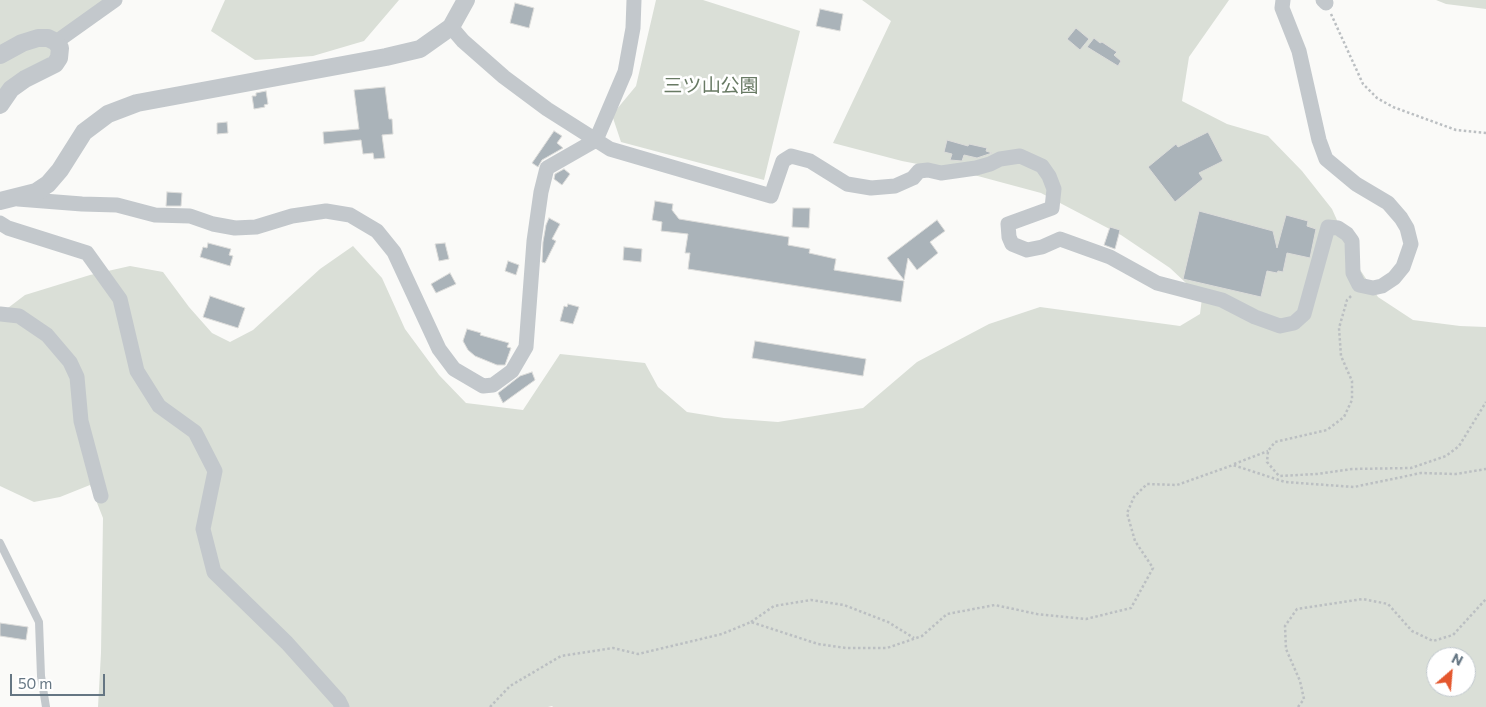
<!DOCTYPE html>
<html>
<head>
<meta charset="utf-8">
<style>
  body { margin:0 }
  #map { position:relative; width:1486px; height:707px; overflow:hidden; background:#fafaf8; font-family:Commissioner,sans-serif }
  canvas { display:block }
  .north { position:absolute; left:1426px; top:647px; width:50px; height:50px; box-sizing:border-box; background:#fff; border:1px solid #c1c8cd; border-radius:50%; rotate:27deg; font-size:14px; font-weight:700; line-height:20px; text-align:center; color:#657683 }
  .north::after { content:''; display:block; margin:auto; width:18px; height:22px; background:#e4572e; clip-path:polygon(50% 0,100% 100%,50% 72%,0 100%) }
  .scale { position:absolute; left:10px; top:674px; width:95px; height:22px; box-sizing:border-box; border:2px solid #657683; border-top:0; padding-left:6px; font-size:15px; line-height:18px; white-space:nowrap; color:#657683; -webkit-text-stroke:4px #fff; paint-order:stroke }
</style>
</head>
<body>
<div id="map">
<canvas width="1486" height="707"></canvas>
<div class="north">N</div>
<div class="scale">50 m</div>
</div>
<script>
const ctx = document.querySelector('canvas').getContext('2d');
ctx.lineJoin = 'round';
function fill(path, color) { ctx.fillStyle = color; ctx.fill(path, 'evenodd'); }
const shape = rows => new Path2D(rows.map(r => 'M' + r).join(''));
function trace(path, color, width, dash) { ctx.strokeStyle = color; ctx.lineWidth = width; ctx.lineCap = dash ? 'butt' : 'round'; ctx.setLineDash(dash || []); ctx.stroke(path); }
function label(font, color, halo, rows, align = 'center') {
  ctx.font = font + ' Commissioner,"Noto Sans JP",sans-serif'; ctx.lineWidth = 5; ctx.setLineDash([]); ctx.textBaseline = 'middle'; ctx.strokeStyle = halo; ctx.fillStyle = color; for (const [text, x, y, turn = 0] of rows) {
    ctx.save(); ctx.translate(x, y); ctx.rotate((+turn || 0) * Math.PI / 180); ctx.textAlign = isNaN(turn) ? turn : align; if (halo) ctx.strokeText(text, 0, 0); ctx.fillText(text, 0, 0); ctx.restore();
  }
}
const green = shape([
  [0,0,104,0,66,44,0,95],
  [225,0,399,0,364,41,313,56,255,60,211,31],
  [656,0,703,0,800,31,764,180,621,142,612,115,636,86],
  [862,0,1229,0,1189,57,1182,101,1227,124,1268,136,1302,171,1332,209,1357,265,1378,297,1413,320,1460,326,1486,327,1486,707,553,707,552,706,548,707,98,707,101,653,103,518,90,485,60,497,34,502,0,486,0,314,25,295,90,275,130,266,163,272,189,307,212,333,230,342,253,330,320,269,353,246,382,278,405,329,439,375,466,403,523,410,560,354,645,363,658,387,687,412,724,418,778,422,863,408,917,362,989,324,1040,307,1180,326,1200,314,1202,298,1170,268,1121,235,1041,193,974,175,902,161,833,143,891,21],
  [1436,657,1466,657,1466,687,1436,687],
  [1436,0,1486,0,1486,9,1446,4]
]);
const building = shape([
  [515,3,534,8,529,28,510,23,515,3],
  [820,9,843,14,840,31,816,26,820,9],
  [1076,28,1089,39,1080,50,1067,39,1076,28],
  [1094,38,1100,43,1102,42,1117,52,1114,55,1121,61,1118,66,1087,47,1094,38],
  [385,87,389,119,392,119,393,134,382,135,385,158,374,159,373,153,363,154,361,140,324,144,323,132,359,129,354,90,385,87],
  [266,91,268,104,264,105,265,107,254,109,252,96,256,96,256,93,266,91],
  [227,122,228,133,217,134,217,123,227,122],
  [554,131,562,136,557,143,563,148,542,160,538,167,532,163,554,131],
  [1208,132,1223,161,1199,173,1203,179,1175,202,1148,167,1176,144,1178,147,1208,132],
  [947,140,968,146,969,144,987,148,986,151,992,153,977,158,964,155,962,161,950,160,952,154,944,152,947,140],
  [564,169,570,174,562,185,554,179,555,174,564,169],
  [167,192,182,193,181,206,166,206,167,192],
  [655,201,673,204,672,210,679,219,789,237,788,245,810,249,809,253,836,259,834,270,904,281,901,302,688,269,690,253,685,253,688,234,661,231,662,222,652,220,655,201],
  [793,208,810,208,809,228,792,227,793,208],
  [1199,211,1273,231,1277,248,1286,215,1308,221,1307,226,1316,229,1310,258,1287,253,1283,272,1278,271,1277,273,1267,271,1261,297,1183,279,1199,211],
  [549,218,560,224,552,239,556,241,545,263,542,262,543,242,546,225,549,218],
  [937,220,945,231,930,242,938,253,917,270,908,258,904,280,887,258,937,220],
  [1110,227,1120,230,1115,249,1104,245,1110,227],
  [208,243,231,249,229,255,233,256,230,266,200,257,203,247,207,248,208,243],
  [445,243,449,259,439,261,435,244,445,243],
  [624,247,642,249,641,262,623,260,624,247],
  [508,261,519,265,516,275,505,271,508,261],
  [450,273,456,284,436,293,431,284,450,273],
  [210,296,245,308,238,328,203,317,210,296],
  [568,304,579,307,573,324,560,321,564,306,567,307,568,304],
  [467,329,481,333,480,335,509,343,507,347,511,348,505,365,497,365,475,356,468,350,463,341,467,329],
  [755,341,866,359,863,376,752,358,755,341],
  [532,372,535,380,503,403,498,393,520,376,532,372],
  [0,623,28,627,26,640,0,636,0,623]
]);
const path = shape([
  [1331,14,1363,84,1377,98,1393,107,1456,130,1486,133],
  [1351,296,1347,300,1339,328,1341,356,1352,381,1352,400,1344,417,1327,430,1275,442,1268,451,1267,462,1279,476,1317,474,1352,469,1411,468,1446,456,1459,446,1486,402],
  [1234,464,1268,451],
  [751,622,774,606,811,600,844,605,888,622,914,638],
  [490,707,510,686,561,656,613,648,638,654,722,634,751,622,818,644,846,648,887,648,922,636,947,614,995,605,1037,614,1086,619,1131,608,1153,568,1135,541,1127,513,1134,497,1147,484,1177,485,1233,465,1285,482,1354,487,1421,473,1456,474,1486,469],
  [1298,707,1304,699,1300,681,1286,649,1285,626,1297,609,1363,599,1388,604,1412,631,1433,641,1453,635,1486,599]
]);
const service = shape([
  [0,543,39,622,41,676,46,707]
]);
const minor = shape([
  [1323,0,1326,3],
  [451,27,463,41,504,77,547,109,610,149,771,196,783,161,791,156,810,161,847,184,871,188,895,186,913,178,919,171,928,170,941,173,976,168,990,164,1000,159,1020,156,1042,166,1049,176,1054,189,1052,208,1008,224,1009,237,1012,244,1027,250,1042,247,1060,239,1110,257,1157,283,1222,300,1255,317,1280,326,1294,323,1304,314,1328,227,1338,228,1347,234,1352,241,1353,273,1359,285,1373,288,1382,286,1394,278,1403,267,1411,244,1407,228,1401,218,1388,203,1356,184,1326,159,1319,140,1299,51,1282,8,1283,0],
  [56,42,115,0],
  [18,199,82,204,117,205,155,215,190,216,213,224,235,228,256,227,292,216,326,211,350,215,377,231,394,252,439,349,454,369,483,386,493,385,512,371,526,347,534,241,541,192,547,168,596,140,625,72,633,28,634,0],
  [0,223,8,228,87,253,120,299,137,371,159,406,195,432,215,471,203,529,214,572,287,643,339,701,342,707],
  [0,314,19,316,47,335,70,362,77,377,81,421,101,496]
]);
const tertiary = shape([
  [0,55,22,43,38,38,48,38,56,42,60,48,59,58,55,64,25,79,11,89,0,105],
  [0,201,36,192,48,184,60,170,84,132,108,114,137,103,386,57,420,49,451,27,466,0]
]);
const parkNames = [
  ["三ツ山公園",711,86]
];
fill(green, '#dadfd7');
fill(building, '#aab3b9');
trace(building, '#dcdcda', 1);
trace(path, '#bbbfc2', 2.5, [2.5, 2.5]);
trace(service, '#c3c8cc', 8);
trace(minor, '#c3c8cc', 15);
trace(tertiary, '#c3c8cc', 18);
label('19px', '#687a64', '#fff', parkNames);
</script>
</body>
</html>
